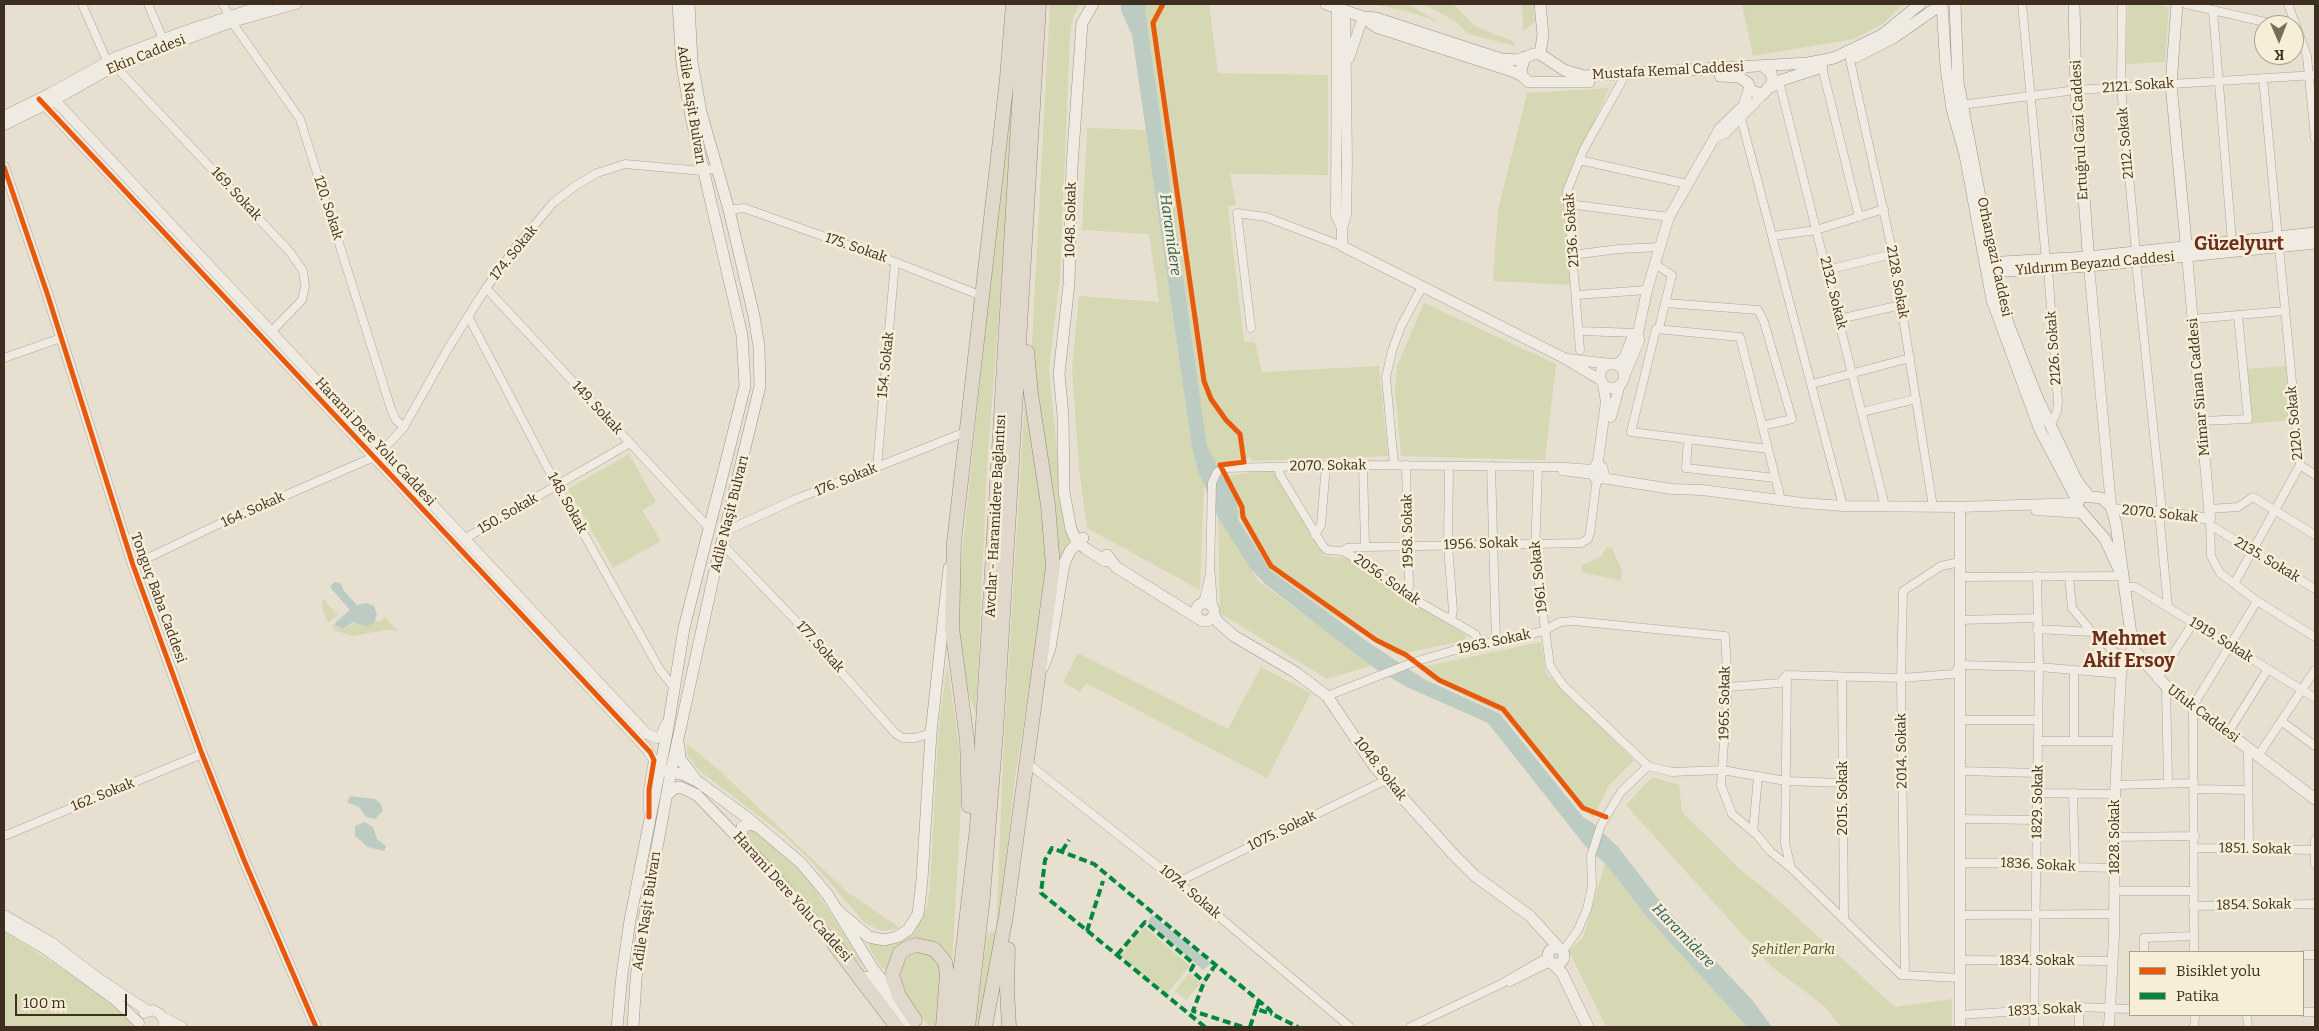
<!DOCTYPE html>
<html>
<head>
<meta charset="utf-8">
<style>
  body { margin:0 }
  #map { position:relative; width:2319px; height:1031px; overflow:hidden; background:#e7e0d1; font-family:Bitter,serif }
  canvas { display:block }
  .frame { position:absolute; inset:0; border:5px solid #3d2e20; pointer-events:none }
  .legend { position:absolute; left:2129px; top:951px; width:175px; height:65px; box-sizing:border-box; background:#f7eed8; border:1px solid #ada18e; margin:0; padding:6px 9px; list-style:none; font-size:15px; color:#3d2e20 }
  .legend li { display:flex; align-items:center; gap:10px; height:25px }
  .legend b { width:25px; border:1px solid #ada18e }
  .north { position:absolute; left:2254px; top:15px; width:50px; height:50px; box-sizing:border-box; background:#f7eed8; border:1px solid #ada18e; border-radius:50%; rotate:179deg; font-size:14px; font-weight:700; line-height:20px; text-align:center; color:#3d2e20 }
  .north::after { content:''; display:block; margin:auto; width:18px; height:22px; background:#786c5e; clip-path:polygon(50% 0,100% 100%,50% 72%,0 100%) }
  .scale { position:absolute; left:15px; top:994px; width:112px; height:22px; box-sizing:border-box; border:2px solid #3d2e20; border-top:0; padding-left:6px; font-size:15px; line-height:18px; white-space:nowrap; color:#3d2e20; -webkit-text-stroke:4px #f7eed8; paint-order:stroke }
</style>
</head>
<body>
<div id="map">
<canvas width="2319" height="1031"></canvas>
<div class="frame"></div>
<ul class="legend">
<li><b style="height:6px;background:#e8590c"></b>Bisiklet yolu</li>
<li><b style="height:6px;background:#00873e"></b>Patika</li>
</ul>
<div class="north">K</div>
<div class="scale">100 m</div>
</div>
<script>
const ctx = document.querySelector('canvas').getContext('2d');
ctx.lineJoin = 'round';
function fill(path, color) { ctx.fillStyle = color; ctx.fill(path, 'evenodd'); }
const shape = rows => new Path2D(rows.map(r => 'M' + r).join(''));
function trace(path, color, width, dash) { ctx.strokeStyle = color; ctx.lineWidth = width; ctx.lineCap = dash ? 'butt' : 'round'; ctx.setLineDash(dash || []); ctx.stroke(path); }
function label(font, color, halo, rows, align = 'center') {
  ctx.font = font + ' Bitter,serif'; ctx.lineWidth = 5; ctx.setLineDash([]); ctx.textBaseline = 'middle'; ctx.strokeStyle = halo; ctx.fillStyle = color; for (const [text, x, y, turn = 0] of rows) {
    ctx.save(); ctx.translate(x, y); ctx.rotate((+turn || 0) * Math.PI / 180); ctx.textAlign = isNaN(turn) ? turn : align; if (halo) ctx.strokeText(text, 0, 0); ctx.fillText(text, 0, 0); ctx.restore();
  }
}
const green = shape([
  [1050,4,1080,4,1073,17,1070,34,1060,274,1049,369,1064,524,1070,541,1059,564,1031,361],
  [1146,4,1209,4,1218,73,1328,75,1328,175,1230,174,1236,205,1228,206,1244,342,1255,342,1262,372,1379,366,1388,456,1252,461,1250,457,1216,464,1207,446,1145,8],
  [1370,4,1408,4,1438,22,1404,10],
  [1423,4,1453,4,1476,27,1513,41,1515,46,1468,34,1455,21],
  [1522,4,1533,4,1535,22,1523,31],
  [1742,4,1903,4,1884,23,1854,39,1753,56],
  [2128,4,2155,4,2169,7,2165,62,2125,64],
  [1014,56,1005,235,987,466,976,715,965,683,958,611,959,584],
  [1609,88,1564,191,1572,285,1493,281,1498,210,1527,93],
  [1087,128,1146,130,1192,447,1204,485,1200,590,1087,528,1079,469,1072,368,1079,296,1159,302,1149,234,1082,230],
  [1424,303,1556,364,1545,460,1401,456,1395,389,1397,366],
  [2286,366,2291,420,2249,424,2246,369],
  [1025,396,1048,543,1048,567,1015,778,997,944,980,1027,975,1027,987,933,996,931,1003,758],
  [629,454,656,502,642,510,661,541,613,568,568,489],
  [1272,469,1324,556,1346,558,1464,634,1467,640,1396,655,1326,610,1266,566,1221,484,1226,476],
  [1218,515,1258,581,1373,665,1327,679,1220,613],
  [1607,547,1612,548,1622,571,1621,581,1582,572,1581,566,1601,556],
  [322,598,338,615,328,623,323,611],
  [385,617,398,631,386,630,352,636,336,631,331,626,335,623,338,627,344,629,356,622,368,626,376,620,380,622],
  [1541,642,1546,673,1634,760,1609,785,1593,818,1501,713,1433,680,1418,668],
  [1078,653,1228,729,1261,667,1311,693,1267,778,1086,683,1080,692,1063,682],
  [947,664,958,738,962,789,952,964,917,942,889,970,881,968,868,945,871,942,895,944,914,933,927,907,930,887,938,736],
  [687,744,718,769,846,891,900,928,882,931,865,923,810,860,785,836,700,771,688,757],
  [1652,777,1679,785,1682,812,1743,872,1776,898,1895,1007,1952,999,1952,1027,1841,1027,1824,1006,1771,966,1626,805],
  [751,828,781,850,811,883,866,969,829,932,747,837,746,831],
  [1605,863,1647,917,1747,1027,1606,1027,1569,951,1583,938],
  [1144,927,1190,966,1166,995,1120,955],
  [4,931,91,988,131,1018,137,1027,4,1027],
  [916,951,930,952,943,972,938,1027,928,1025,910,1002,902,989,898,977,901,962],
  [1189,973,1201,983,1186,1000,1175,991]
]);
const water = shape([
  [1120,4,1146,4,1145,9,1207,446,1237,504,1238,519,1270,570,1368,642,1424,679,1500,714,1583,817,1593,823,1618,847,1662,904,1753,1001,1772,1027,1747,1027,1647,917,1605,863,1586,847,1488,723,1407,687,1374,668,1266,585,1250,568,1218,517,1198,471,1192,447,1132,35,1122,13],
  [334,582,340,583,344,591,357,605,366,603,374,606,377,615,373,624,366,626,353,622,343,629,336,625,335,623,350,610,330,587],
  [350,796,375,799,381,804,383,811,375,819,366,817,359,807,347,802],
  [365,822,373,827,377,839,386,846,384,851,368,847,355,836,355,826],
  [1152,915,1211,963,1203,970,1148,922]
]);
const minor = shape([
  [82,4,107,61],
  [148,4,163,39],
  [223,4,234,25,300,119,391,409,396,420,404,427],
  [2022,4,2046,260],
  [2122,4,2121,87,2136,252],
  [2186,4,2278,25],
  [2288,4,2307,56,2315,138],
  [2213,11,2232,242],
  [1850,60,1893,254,1933,507],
  [115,66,290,252,303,271,305,286,302,300,271,332],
  [1822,67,1859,217],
  [2263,78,2278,238],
  [1779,81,1885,506],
  [1961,105,2076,90,2315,75],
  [1741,118,1843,506],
  [1579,160,1687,184],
  [1568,204,1669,217],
  [729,210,744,208,895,262,982,296],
  [1773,236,1816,230,1884,209],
  [1572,255,1619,249,1660,247],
  [2136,261,2162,512],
  [1655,264,1672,275,1659,328],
  [2048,269,2058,401,2057,412,2050,425],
  [1827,270,1893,254],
  [486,288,709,528],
  [1577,295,1647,290],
  [1665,303,1758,310,1764,322,1792,419,1762,426],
  [468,316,557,486,660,670,673,686],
  [1839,319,1901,305],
  [2193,319,2284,311],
  [1251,328,1237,213,1266,217,1342,246],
  [1579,331,1638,333],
  [1580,350,1567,191,1584,149,1622,81],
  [4,358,61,338],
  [1812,384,1910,358],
  [1862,412,1916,399],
  [2202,421,2248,419,2238,315],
  [1688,439,1686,468,1775,478],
  [1768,449,1631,432,1656,329,1740,337,1781,500],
  [382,451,404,427,449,347,486,288,516,247,553,203,575,186,597,173,625,164,702,171,717,168],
  [1363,465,1365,547],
  [1394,465,1386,377,1392,351,1401,326,1422,287],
  [1406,465,1409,586,1407,595],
  [2300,465,2315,475],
  [1449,466,1448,545,1453,611,1451,620],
  [1491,466,1496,642],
  [877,467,895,262],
  [1278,468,1280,475,1323,546,1327,550,1343,551,1355,558,1407,595,1475,634,1481,645],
  [1538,468,1535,554,1550,666,1563,685,1648,766],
  [1562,471,1593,475],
  [2209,509,2238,507,2253,497,2315,535],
  [2159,512,2168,607],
  [2210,525,2315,589],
  [1315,535,1321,525,1326,465],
  [464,539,630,443],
  [1343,551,1347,548,1365,547,1581,543,1588,539,1590,533,1597,478],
  [133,565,219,524,374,457],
  [1211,576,1213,607],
  [2069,576,2072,608,2092,632,2124,660],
  [1960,577,2122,576],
  [2234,584,2300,465,2279,247],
  [2124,587,2135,587,2315,698],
  [2257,601,2315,637],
  [1203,603,1210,574,1212,483,1217,472,1223,468,1363,465,1565,467,1594,469],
  [1960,620,2037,618],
  [2037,629,2092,632],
  [2074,670,2074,741],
  [1842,677,1844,919],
  [2157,679,2193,623],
  [2166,686,2168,784],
  [1728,687,1780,683,1787,675,1901,678,1954,674,1960,665,2039,667,2121,674],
  [1327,696,1414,662,1455,650,1544,631,1560,622,1574,621,1725,636,1728,687,1722,770,1786,781,1843,783],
  [1960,720,2038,720],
  [2281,721,2315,746],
  [931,733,915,738,903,738,896,734,796,621,725,547,724,532,796,499,968,431],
  [2228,733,2268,669],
  [2039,741,2117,741],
  [2248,749,2249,849],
  [2258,756,2315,670],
  [1026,762,1178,882,1350,1027],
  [1960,771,2038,773],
  [2116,785,2194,783],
  [2195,789,2247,790],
  [2038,793,2115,794],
  [2073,793,2075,867],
  [1960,819,2038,820],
  [1753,832,1758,776],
  [4,836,202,754],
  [2115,837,2195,836],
  [2315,840,2315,864],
  [2195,848,2315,850],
  [1960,863,2030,863,2036,866,2115,868],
  [1791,868,1901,975,1960,978],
  [1178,882,1386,780],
  [2115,891,2194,891],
  [2193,906,2315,904],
  [1960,915,2114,914],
  [1563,951,1578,930,1587,909,1592,887,1591,856,1601,825,1621,792,1648,766,1672,772,1722,770,1721,785,1732,814,1757,835,1771,852,1791,868,1785,843,1787,675],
  [2144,952,2144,938,2193,936],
  [2194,952,2193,706,2257,601,2220,573,2211,556,2210,519],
  [2303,955,2315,955],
  [1960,960,2113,961],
  [1905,975,1901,678,1903,591,1941,566,1960,562],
  [1510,982,1551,962],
  [2303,1012,2315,1012],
  [1960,1015,2079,1007,2130,1009],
  [2247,1015,2248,1027],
  [1410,1027,1501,984,1548,957],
  [2034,1027,2039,667,2037,576],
  [2079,1027,2079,1007],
  [2194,1027,2195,1015]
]);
const tertiary = shape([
  [1337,8,1336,215,1342,228],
  [1345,11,1347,161,1346,215,1342,228,1342,246,1564,358,1602,381],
  [1349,58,1363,17],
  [49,94,647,734,657,738,661,736,666,724],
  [39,99,646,748,654,760,649,790,649,810],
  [4,116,49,94,116,57,185,31,267,4],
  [4,125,55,100,115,66,232,22,296,4],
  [1715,137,1725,133,1763,94],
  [4,167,48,296,133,565,202,754,244,860,316,1027],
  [2089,266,2111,506],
  [1567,359,1611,364],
  '1600 376a12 12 0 1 1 24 0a12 12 0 1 1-24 0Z',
  [1616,365,1624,358,1632,338,1638,333],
  [1624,377,1639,341,1638,333,1647,290,1669,217,1720,128,1744,105,1749,88],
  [1611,417,1620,384],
  [1602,467,1604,475,1600,479,1595,478,1592,472,1598,461,1606,402,1603,384],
  [1602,478,1672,489,1702,490,1803,503,1843,506,1960,507,2078,503],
  [1960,507,1960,1027],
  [2111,509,2162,512,2210,519,2187,255],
  [2036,510,2083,513],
  [4,915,51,942,98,978,148,1011],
  [4,925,45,949,115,1000,139,1023],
  [144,1013,153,1010,160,1014,164,1021,163,1027],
  [163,1017,182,1027],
  [2109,1027,2114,936,2115,794,2121,674,2124,660,2133,649]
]);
const secondary = shape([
  [1093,4,1082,23,1072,166,1069,284,1059,374,1063,415,1064,492,1071,529,1076,540,1086,549,1105,561,1111,561],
  [1326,4,1363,17,1376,27,1515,72,1522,76],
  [1540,4,1543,35,1540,54],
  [1942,4,1946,68,1952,109,1965,155,1992,300,2040,430,2078,502],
  [1955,4,1958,82,1980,197],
  [2074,4,2076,90,2089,264],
  [2177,4,2171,84,2187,253],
  [1363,17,1376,18,1501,59,1518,60,1534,54,1540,54,1564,70,1584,76,1808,63,1834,58,1882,35,1920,4],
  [1525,57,1521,70,1522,76,1529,82,1589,82],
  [1856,57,1893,38,1942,4],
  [1720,76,1739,77,1748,83,1751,91,1763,94,1773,82,1771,73,1763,66],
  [1771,87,1779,81,1822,67],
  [1983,215,2001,299,2009,326,2037,397,2077,481,2088,495],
  [1986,263,2088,257,2315,233],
  [1988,272,2089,266,2315,243],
  [1107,555,1116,567,1199,619],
  [2122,576,2105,539,2077,507,2079,499,2083,496,2101,498,2111,506,2116,524,2133,649,2166,686,2315,799],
  '1196 612a9 9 0 1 1 18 0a9 9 0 1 1-18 0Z',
  [1214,615,1218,622,1234,636,1295,672,1327,696,1374,766,1453,854,1475,876,1530,916,1559,948],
  [1043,667,1050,648,1064,564,1070,551,1083,538],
  [679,746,680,759,694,777],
  [665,771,682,774,697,781,749,819,801,863,827,894,873,969,899,1001],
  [666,796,675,788,680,787,697,795,769,870,839,949],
  [742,841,742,827,750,824,759,827],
  [836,909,869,937,884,940,897,937,908,930,918,914,922,880,931,733,949,568],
  '1548 956a8 8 0 1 1 16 0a8 8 0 1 1-16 0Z',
  [1553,964,1562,973,1588,1027],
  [866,977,911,1027],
  [617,1027,622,975,630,920,667,733,684,628,745,386,742,335,691,117,682,65,678,4],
  [633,1027,636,979,642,930,671,771,713,579,760,386,759,347,754,316,729,210,701,112,692,62,689,4]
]);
const trunk = shape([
  [969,806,967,740,952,628,954,542,1007,78,1013,4],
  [834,944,897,1027],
  [1008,949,1007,989,1009,1027],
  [915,1020,899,996,892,975,900,953,907,948,916,945,934,949,945,962,947,974,943,1027],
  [954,1027,977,827,1025,4],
  [968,1027,983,896,996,732,1039,4],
  [985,1027,1006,916,1053,566,1048,505,1031,394,1027,352]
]);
const quiet = shape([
  [1062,851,1069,840],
  [1087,931,1103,881],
  [1117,955,1145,922,1194,964,1191,970,1204,982],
  [1216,964,1204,982,1193,1011,1243,1027],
  [1259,1001,1256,1009,1272,1014],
  [1205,1027,1041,893,1045,860,1052,848,1094,864,1270,1010,1272,1014,1298,1027],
  [1250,1027,1256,1009]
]);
const cycleway = shape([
  [1163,4,1153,23,1204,381,1211,399,1226,420,1240,434,1244,462,1220,465,1242,507,1243,517,1271,566,1376,640,1406,655,1439,680,1503,709,1583,808,1606,817],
  [39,99,650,752,654,760,649,790,649,817],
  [4,167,48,296,133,565,202,754,244,860,316,1027]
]);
const streetNames = [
  ["Ekin Caddesi",146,55,-22],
  ["Mustafa Kemal Caddesi",1668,71,-3],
  ["2121. Sokak",2138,86,-4],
  ["Adile Naşit Bulvarı",691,105,81],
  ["Ertuğrul Gazi Caddesi",2080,130,-93],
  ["2112. Sokak",2126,143,-95],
  ["169. Sokak",236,194,47],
  ["120. Sokak",328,208,72],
  ["1048. Sokak",1071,220,-89],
  ["2136. Sokak",1572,230,-94],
  ["175. Sokak",856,248,19],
  ["174. Sokak",514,253,-51],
  ["Orhangazi Caddesi",1994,257,78],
  ["Yıldırım Beyazıd Caddesi",2095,264,-5],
  ["2128. Sokak",1897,282,80],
  ["2132. Sokak",1833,293,76],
  ["2126. Sokak",2054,348,-94],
  ["154. Sokak",886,365,-84],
  ["Mimar Sinan Caddesi",2199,387,-95],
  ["149. Sokak",597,408,47],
  ["2120. Sokak",2295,423,-95],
  ["Harami Dere Yolu Caddesi",375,442,47],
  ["2070. Sokak",1328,466,-1],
  ["176. Sokak",846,480,-22],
  ["148. Sokak",567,503,61],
  ["164. Sokak",253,510,-24],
  ["150. Sokak",508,514,-30],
  ["Adile Naşit Bulvarı",730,514,-76],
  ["2070. Sokak",2160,514,6],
  ["Avcılar - Haramidere Bağlantısı",996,516,-87],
  ["1958. Sokak",1408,531,-91],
  ["1956. Sokak",1481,544,-2],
  ["2135. Sokak",2267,560,31],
  ["1961. Sokak",1539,577,-96],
  ["2056. Sokak",1387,580,35],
  ["Tonguç Baba Caddesi",158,598,70],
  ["1919. Sokak",2221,640,32],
  ["1963. Sokak",1494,642,-12],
  ["177. Sokak",820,647,48],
  ["1965. Sokak",1725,703,-89],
  ["Ufuk Caddesi",2203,714,37],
  ["2014. Sokak",1902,751,-91],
  ["1048. Sokak",1380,769,52],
  ["162. Sokak",103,795,-22],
  ["2015. Sokak",1843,798,-90],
  ["1829. Sokak",2038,802,-89],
  ["1075. Sokak",1282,831,-26],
  ["1828. Sokak",2115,837,-90],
  ["1851. Sokak",2255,849,1],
  ["1836. Sokak",2038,865,3],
  ["1074. Sokak",1190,892,40],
  ["Harami Dere Yolu Caddesi",792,897,48],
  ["1854. Sokak",2254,905,-1],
  ["Adile Naşit Bulvarı",647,911,-81],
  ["1834. Sokak",2037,961],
  ["1833. Sokak",2045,1010,-3]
];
const parkNames = [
  ["Şehitler Parkı",1793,950]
];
const waterNames = [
  ["Haramidere",1170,235,82],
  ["Haramidere",1683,936,46]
];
const districtNames = [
  ["Güzelyurt",2239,245],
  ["Mehmet",2129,640],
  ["Akif Ersoy",2129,662]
];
fill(green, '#d6d7b3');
fill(water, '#bcccc2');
trace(minor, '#ada599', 9);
trace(tertiary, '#ada599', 11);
trace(secondary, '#9c958a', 12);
trace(trunk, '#928b80', 15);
trace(minor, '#efebe3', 8);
trace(tertiary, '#efebe3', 10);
trace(secondary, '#efebe3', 11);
trace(trunk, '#e0d9cb', 14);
trace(quiet, '#00873e', 4, [8, 4]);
trace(cycleway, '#e8590c', 5);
label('14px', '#3d2e20', '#f7eed8', streetNames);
label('italic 14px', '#4d5a26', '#f7eed8', parkNames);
label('italic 15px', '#2f5d5a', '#f7eed8', waterNames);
label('bold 19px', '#6b2e1e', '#f7eed8', districtNames);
</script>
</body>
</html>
